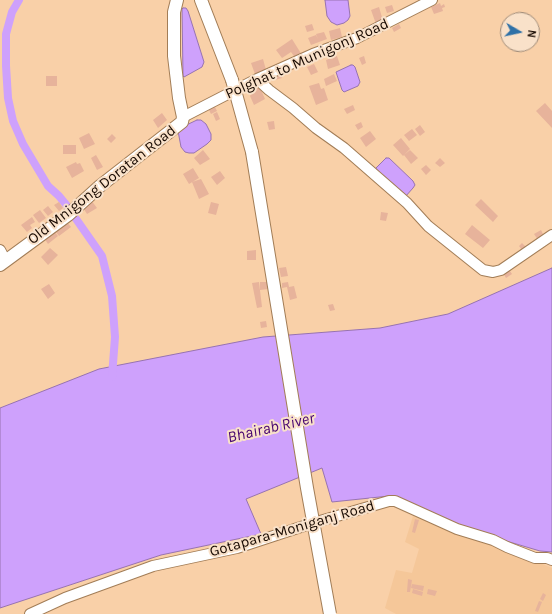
<!DOCTYPE html>
<html>
<head>
<meta charset="utf-8">
<style>
  body { margin:0 }
  #map { position:relative; width:552px; height:614px; overflow:hidden; background:#f9d0a8; font-family:Karla,sans-serif }
  canvas { display:block }
  .north { position:absolute; left:500px; top:12px; width:40px; height:40px; box-sizing:border-box; background:#f9e1c9; border:1px solid #9f8b79; border-radius:50%; rotate:99deg; font-size:11px; font-weight:700; line-height:16px; text-align:center; color:#170900 }
  .north::after { content:''; display:block; margin:auto; width:14px; height:18px; background:#2f71a7; clip-path:polygon(50% 0,100% 100%,50% 72%,0 100%) }
</style>
</head>
<body>
<div id="map">
<canvas width="552" height="614"></canvas>
<div class="north">N</div>
</div>
<script>
const ctx = document.querySelector('canvas').getContext('2d');
ctx.lineJoin = 'round';
function fill(path, color) { ctx.fillStyle = color; ctx.fill(path, 'evenodd'); }
const shape = rows => new Path2D(rows.map(r => 'M' + r).join(''));
function trace(path, color, width, dash) { ctx.strokeStyle = color; ctx.lineWidth = width; ctx.lineCap = dash ? 'butt' : 'round'; ctx.setLineDash(dash || []); ctx.stroke(path); }
function label(font, color, halo, rows, align = 'center') {
  ctx.font = font + ' Karla,sans-serif'; ctx.lineWidth = 4; ctx.setLineDash([]); ctx.textBaseline = 'middle'; ctx.strokeStyle = halo; ctx.fillStyle = color; for (const [text, x, y, turn = 0] of rows) {
    ctx.save(); ctx.translate(x, y); ctx.rotate((+turn || 0) * Math.PI / 180); ctx.textAlign = isNaN(turn) ? turn : align; if (halo) ctx.strokeText(text, 0, 0); ctx.fillText(text, 0, 0); ctx.restore();
  }
}
const built = shape([
  [413,516,475,536,552,568,552,614,396,614,385,608,396,570,412,573,419,549,405,542]
]);
const water = shape([
  [325,0,348,0,350,16,348,20,344,23,337,25,331,22,327,16,325,0],
  [183,8,186,8,188,11,204,62,202,67,184,77,183,76,182,9,183,8],
  [351,65,353,65,355,67,360,82,358,86,344,92,342,90,336,72,351,65],
  [197,120,201,120,206,124,211,134,211,140,207,144,194,153,189,153,185,152,181,147,178,131,180,128,197,120],
  [386,158,389,158,413,181,415,185,413,188,405,197,375,171,376,168,386,158],
  [552,268,552,552,540,551,442,522,389,496,332,502,322,468,246,499,261,534,161,555,0,608,0,408,99,369,263,337,380,328,448,314,552,268]
]);
const canal = shape([
  [19,0,12,12,6,34,6,66,8,98,13,121,23,144,48,186,59,196,68,207],
  [74,216,102,256,112,296,115,337,112,377]
]);
const building = shape([
  [440,3,441,6,444,4,445,7,442,8,443,11,434,14,431,7],
  [392,5,394,11,387,13,385,7],
  [379,7,383,21,376,24,371,10],
  [312,24,314,30,307,32,305,26],
  [399,24,401,28,394,32,392,28],
  [340,28,342,37,331,40,329,31],
  [324,32,327,39,311,45,308,38,316,35,318,39,316,34],
  [292,39,302,55,296,59,291,52,282,58,276,50],
  [337,56,340,65,328,69,326,60],
  [364,56,366,63,362,65,359,58],
  [263,59,266,70,255,74,251,63],
  [314,64,318,72,311,75,307,67],
  [281,74,282,78,275,80,273,77],
  [334,74,337,81,326,86,324,79],
  [46,76,57,76,57,86,46,86],
  [258,83,265,99,254,105,250,96,253,91,251,86],
  [319,83,321,89,324,88,328,100,316,105,309,86],
  [545,103,552,111,552,128,536,111],
  [214,105,217,111,211,114,208,108],
  [353,105,355,110,347,114,344,109],
  [217,112,220,119,216,121,213,114],
  [162,113,167,120,158,128,153,120],
  [274,121,275,129,269,130,267,122],
  [361,122,363,127,358,130,355,125],
  [420,125,425,132,420,136,415,129],
  [412,129,417,135,409,141,404,135],
  [370,131,376,139,366,147,360,138],
  [89,133,95,144,84,149,79,138],
  [112,134,116,138,111,143,107,139],
  [401,138,410,149,403,156,393,145],
  [63,145,76,145,76,154,63,154],
  [203,150,210,159,200,165,194,158],
  [410,150,418,158,411,164,404,155],
  [96,155,103,167,97,170,91,158],
  [440,158,445,163,440,167,435,163],
  [76,162,77,164,80,163,84,171,72,178,66,167],
  [426,165,431,170,426,175,421,169],
  [193,168,199,178,189,184,183,174],
  [220,171,225,178,217,185,211,177],
  [201,179,209,194,199,199,192,182],
  [481,199,498,216,493,222,475,205],
  [91,200,97,208,87,214,82,206],
  [59,202,63,208,59,211,54,205],
  [211,202,219,204,216,215,208,213],
  [48,206,53,212,48,216,43,210],
  [40,210,46,218,39,223,33,215],
  [381,212,388,213,386,221,380,220],
  [32,217,35,222,30,225,32,228,27,232,21,225],
  [67,222,71,227,59,236,55,231],
  [472,225,490,240,483,248,465,234],
  [541,230,544,236,538,240,534,234],
  [54,231,58,236,48,244,44,238],
  [522,243,526,247,522,250,519,246],
  [50,248,58,255,48,265,41,257],
  [256,250,256,260,247,260,247,251],
  [286,267,288,276,281,277,279,268],
  [508,268,512,274,506,278,502,271],
  [259,282,262,307,257,308,252,283],
  [260,282,267,282,268,289,260,290],
  [288,282,289,287,294,286,297,298,290,300,287,287,282,288,282,283],
  [49,284,55,293,48,299,41,289],
  [333,304,335,310,330,311,328,305],
  [266,321,267,327,261,328,260,322],
  [415,519,419,520,415,533,412,532],
  [408,579,412,580,410,592,407,592],
  [412,584,424,586,423,591,411,588],
  [413,589,423,592,422,596,412,593],
  [428,589,437,591,435,596,427,594],
  [543,593,546,595,543,601,540,599],
  [539,601,542,602,538,612,535,611]
]);
const minor = shape([
  [257,79,269,90,293,108,316,128,344,148,407,203,428,226,483,270,493,272,501,270,552,235],
  [183,117,257,79,313,54,357,38,432,0],
  [0,250,6,261],
  [30,614,65,598,153,566,237,548,313,523,389,501,395,501,457,529,493,540,507,547,535,558,547,558,552,560]
]);
const major = shape([
  [201,0,232,80],
  [236,94,252,152],
  [0,265,68,215,100,186,182,122,183,117,179,98,174,56,174,12,177,0]
]);
const majorBridge = shape([
  [232,80,236,94],
  [252,152,307,488,330,614]
]);
const streetNames = [
  ["Polghat to Munigonj Road",307,59,-24],
  ["Old Mnigong Doratan Road",102,185,-38],
  ["Gotapara-Moniganj Road",292,529,-16]
];
const waterNames = [
  ["Bhairab River",271,428,-13]
];
fill(built, '#f5c799');
fill(water, '#cea1fc');
trace(water, '#9773b0', 1);
trace(canal, '#cea1fc', 8);
fill(building, '#e7b39b');
trace(minor, '#a27d57', 12);
trace(major, '#a27d57', 14);
trace(minor, '#fff', 10);
trace(major, '#fff', 12);
trace(majorBridge, '#a27d57', 14, []);
trace(majorBridge, '#fff', 12);
label('15px', '#170900', '#f9e1c9', streetNames);
label('italic 16px', '#480670', '#f9e1c9', waterNames);
</script>
</body>
</html>
